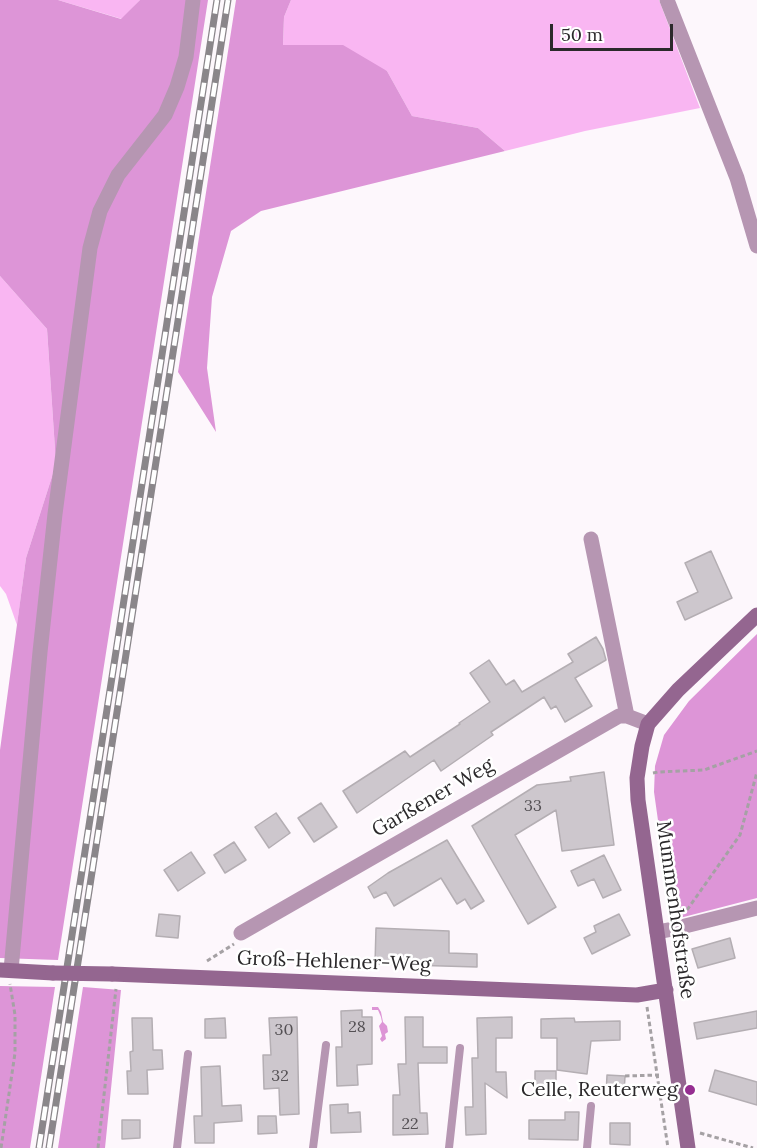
<!DOCTYPE html>
<html>
<head>
<meta charset="utf-8">
<style>
  body { margin:0 }
  #map { position:relative; width:757px; height:1148px; overflow:hidden; background:#fdf7fc; font-family:Lora,serif }
  canvas { display:block }
  .scale { position:absolute; left:550px; top:24px; width:123px; height:27px; box-sizing:border-box; border:3px solid #2b292b; border-top:0; padding-left:8px; font-size:18px; line-height:21px; white-space:nowrap; color:#2b292b; -webkit-text-stroke:4px #fff; paint-order:stroke }
</style>
</head>
<body>
<div id="map">
<canvas width="757" height="1148"></canvas>
<div class="scale">50 m</div>
</div>
<script>
const ctx = document.querySelector('canvas').getContext('2d');
ctx.lineJoin = 'round';
function fill(path, color) { ctx.fillStyle = color; ctx.fill(path, 'evenodd'); }
const shape = rows => new Path2D(rows.map(r => 'M' + r).join(''));
function trace(path, color, width, dash) { ctx.strokeStyle = color; ctx.lineWidth = width; ctx.lineCap = dash ? 'butt' : 'round'; ctx.setLineDash(dash || []); ctx.stroke(path); }
function label(font, color, halo, rows, align = 'center') {
  ctx.font = font + ' Lora,serif'; ctx.lineWidth = 5; ctx.setLineDash([]); ctx.textBaseline = 'middle'; ctx.strokeStyle = halo; ctx.fillStyle = color; for (const [text, x, y, turn = 0] of rows) {
    ctx.save(); ctx.translate(x, y); ctx.rotate((+turn || 0) * Math.PI / 180); ctx.textAlign = isNaN(turn) ? turn : align; if (halo) ctx.strokeText(text, 0, 0); ctx.fillText(text, 0, 0); ctx.restore();
  }
}
const green = shape([
  [58,0,140,0,122,19],
  [291,0,659,0,700,108,585,131,505,151,478,128,412,116,387,71,283,45,284,17],
  [0,276,47,329,56,464,26,558,17,625,6,594,0,586]
]);
const forest = shape([
  [0,0,58,0,121,19,140,0,208,0,58,960,0,958,0,750,26,558,56,464,47,329,0,276],
  [236,0,291,0,284,17,283,45,343,45,387,71,412,116,478,128,505,151,261,211,231,231,212,297,207,368,216,432,178,372],
  [757,634,757,898,672,920,654,792,655,766,664,735,689,701],
  [0,986,55,987,30,1148,0,1148],
  [83,987,121,990,105,1148,58,1148]
]);
const water = shape([
  [372,1007,378,1007,381,1012,383,1022,387,1026,388,1032,385,1034,386,1039,382,1042,380,1039,382,1036,379,1026,382,1022,381,1017,378,1010,372,1010]
]);
const building = shape([
  [711,551,732,598,685,620,677,602,698,592,685,563,711,551],
  [596,637,603,649,606,660,575,678,592,706,565,722,556,706,551,709,544,697,491,732,493,735,441,771,434,760,357,813,343,791,405,751,410,757,460,724,459,723,490,702,470,673,489,660,506,685,514,680,522,692,573,662,568,654,596,637],
  [604,772,614,845,562,851,556,810,515,835,556,907,528,924,472,826,537,785,571,781,570,777,604,772],
  [321,803,337,827,314,842,298,818,321,803],
  [276,813,290,833,269,848,255,827,276,813],
  [447,840,484,901,471,909,465,899,457,904,441,878,394,906,386,892,374,898,368,887,388,873,447,840],
  [234,842,246,860,225,873,214,855,234,842],
  [191,852,205,873,178,891,164,870,191,852],
  [604,855,621,890,603,898,594,879,578,886,571,871,604,855],
  [159,914,180,916,178,938,156,936,159,914],
  [619,914,630,935,592,954,584,938,596,932,594,926,619,914],
  [376,928,449,931,449,953,477,954,477,967,375,964,376,928],
  [730,938,735,958,698,968,692,949,730,938],
  [362,1010,362,1017,372,1017,372,1064,357,1065,358,1085,337,1086,336,1047,342,1047,341,1011,362,1010],
  [757,1011,757,1028,697,1039,694,1023,757,1011],
  [297,1017,299,1114,280,1115,279,1088,264,1089,263,1055,271,1055,269,1018,297,1017],
  [405,1017,423,1017,423,1047,447,1047,447,1063,418,1063,420,1113,427,1113,428,1134,393,1135,393,1095,400,1095,398,1064,406,1064,405,1017],
  [512,1017,512,1038,496,1038,496,1072,506,1072,507,1098,485,1083,486,1134,466,1135,465,1107,473,1107,472,1058,478,1058,477,1018,512,1017],
  [132,1018,152,1018,153,1050,162,1050,163,1069,147,1070,148,1094,128,1094,127,1071,131,1071,130,1052,133,1051,132,1018],
  [225,1018,226,1038,205,1038,205,1019,225,1018],
  [574,1018,575,1022,620,1021,620,1040,591,1041,587,1074,557,1070,557,1038,541,1038,541,1019,574,1018],
  [220,1066,222,1106,241,1105,242,1121,214,1123,214,1143,195,1143,194,1116,202,1116,201,1067,220,1066],
  [715,1070,757,1082,757,1105,709,1091,715,1070],
  [535,1071,556,1071,556,1093,535,1093,535,1071],
  [607,1075,625,1076,624,1095,606,1095,607,1075],
  [348,1104,348,1113,360,1112,361,1132,331,1133,330,1105,348,1104],
  [565,1112,579,1112,578,1140,529,1139,529,1120,565,1120,565,1112],
  [258,1116,276,1116,277,1133,258,1134,258,1116],
  [122,1120,140,1120,140,1138,122,1139,122,1120],
  [610,1123,630,1123,630,1145,610,1144,610,1123]
]);
const path = shape([
  [653,773,658,772,704,770,757,751],
  [687,910,740,835,757,772],
  [207,961,234,944],
  [647,1007,668,1148],
  [625,1076,659,1075],
  [700,1133,753,1148],
  [1,1148,15,1053,15,1015,10,984],
  [98,1148,116,989]
]);
const lane = shape([
  [177,1148,188,1054],
  [313,1148,326,1045],
  [449,1148,460,1048],
  [587,1148,591,1106]
]);
const street = shape([
  [667,0,737,178,757,246],
  [591,539,627,716],
  [657,932,673,929,757,908],
  [241,933,619,716,627,716,648,724],
  [11,970,40,652,55,514,90,248,100,211,118,175,165,115,177,87,186,57,193,0]
]);
const secondary = shape([
  [0,970,53,973],
  [112,974,637,995,666,990],
  [688,1148,638,800,637,778,642,746,648,724,678,690,757,615]
]);
const rail = shape([
  [39,1148,217,0],
  [49,1148,228,0]
]);
const secondaryBridge = shape([
  [53,973,112,974]
]);
const markers = [
  [690,1090,6,"#962e91"]
];
const numberNames = [
  ["33",533,806],
  ["28",357,1027],
  ["30",284,1030],
  ["32",280,1076],
  ["22",410,1124]
];
const streetNames = [
  ["Garßener Weg",433,798,-30],
  ["Mummenhofstraße",675,910,82],
  ["Groß-Hehlener-Weg",334,962,2]
];
const poiNames = [
  ["Celle, Reuterweg",678,1090]
];
fill(green, '#f9b6f2');
fill(forest, '#dd95d7');
fill(water, '#dd95d6');
fill(building, '#cdc7cd');
trace(building, '#b4aeb3', 1.5);
trace(path, '#a5a1a4', 3, [4.5, 3]);
trace(lane, '#b696b2', 8);
trace(street, '#b696b2', 15);
trace(secondary, '#946690', 15);
trace(rail, '#8a868a', 7);
trace(rail, '#fff', 4.5, [14]);
trace(secondaryBridge, '#946690', 15);
for (const [x, y, r, color] of markers) { const dot = new Path2D(); dot.arc(x, y, r, 0, 2 * Math.PI); ctx.fillStyle = color; ctx.fill(dot); trace(dot, '#fff', 2); }
label('16px', '#545054', null, numberNames);
label('20px', '#2b292b', '#fff', streetNames);
label('20px', '#2b292b', '#fff', poiNames, 'right');
</script>
</body>
</html>
